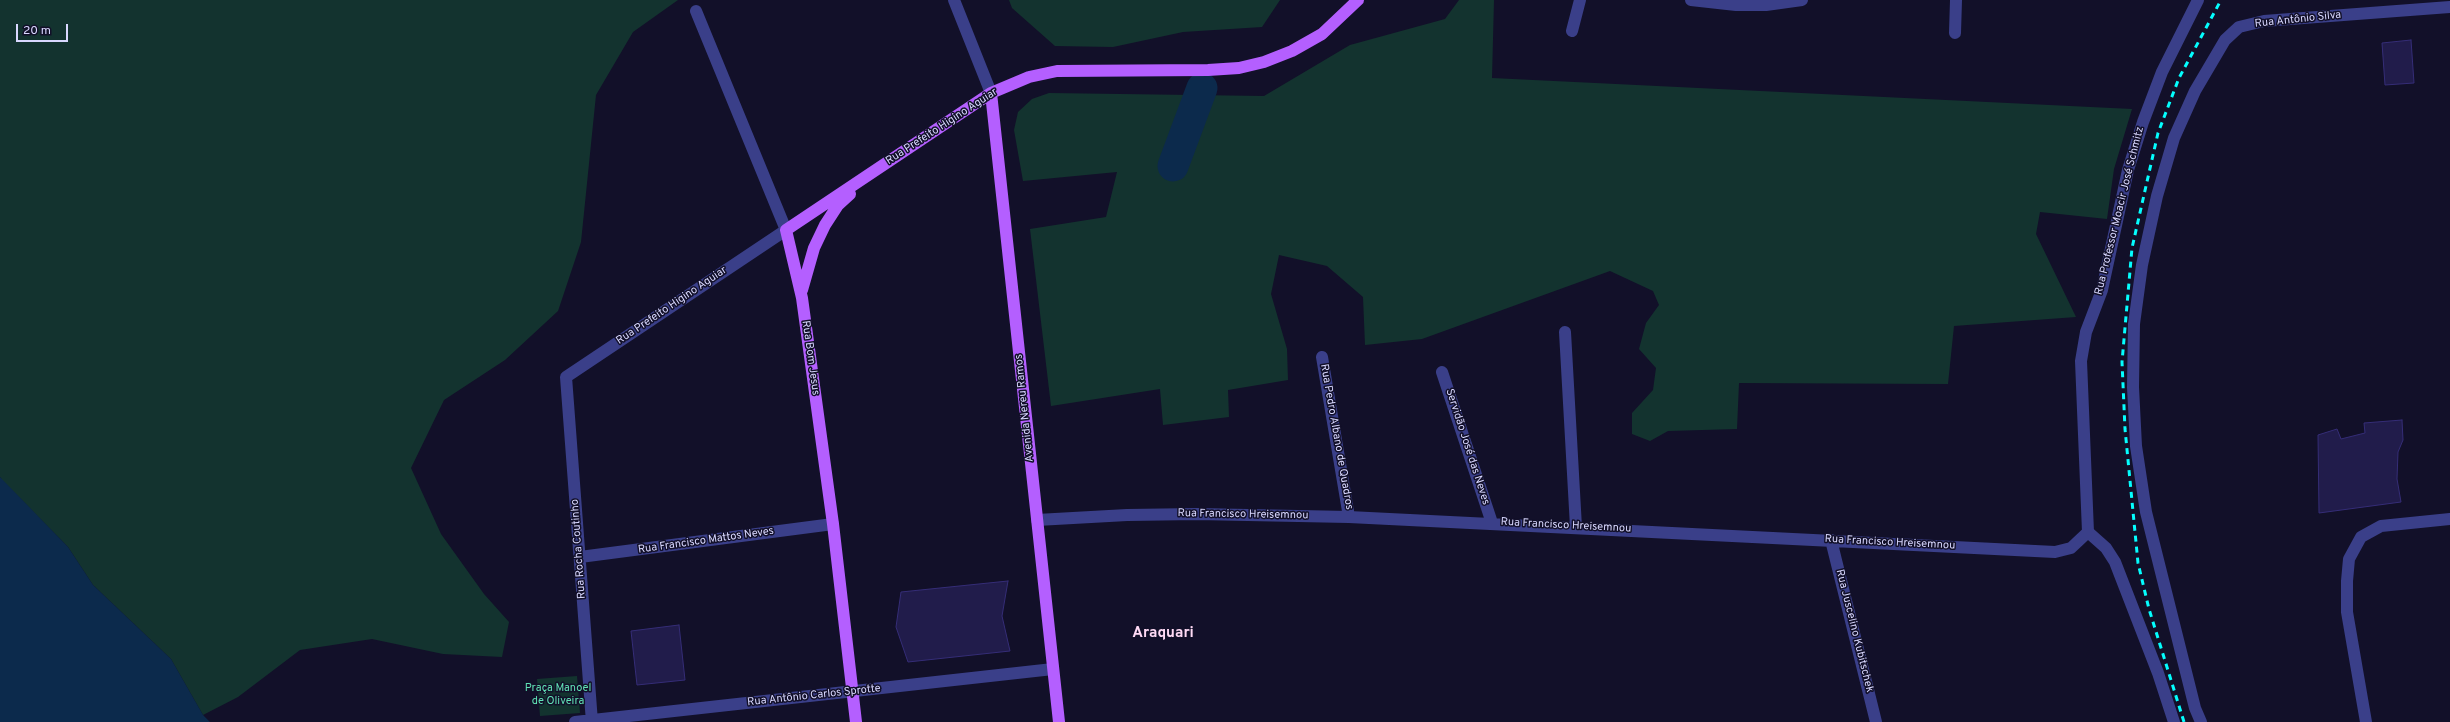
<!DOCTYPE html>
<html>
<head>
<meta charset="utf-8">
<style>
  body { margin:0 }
  #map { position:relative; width:2450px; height:722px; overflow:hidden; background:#121029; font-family:Overpass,sans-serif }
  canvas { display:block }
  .scale { position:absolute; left:16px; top:24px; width:52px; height:18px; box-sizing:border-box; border:2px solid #d9d8ff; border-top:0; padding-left:5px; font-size:12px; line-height:14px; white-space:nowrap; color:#d9d8ff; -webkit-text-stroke:3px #121029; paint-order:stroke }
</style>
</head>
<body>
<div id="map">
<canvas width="2450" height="722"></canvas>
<div class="scale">20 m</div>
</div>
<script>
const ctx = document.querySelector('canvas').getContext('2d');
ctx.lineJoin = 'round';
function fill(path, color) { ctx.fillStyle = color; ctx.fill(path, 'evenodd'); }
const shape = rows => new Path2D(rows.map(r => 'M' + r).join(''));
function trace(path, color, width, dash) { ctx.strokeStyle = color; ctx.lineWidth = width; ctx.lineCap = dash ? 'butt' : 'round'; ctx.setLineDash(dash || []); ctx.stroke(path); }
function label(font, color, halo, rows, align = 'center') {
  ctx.font = font + ' Overpass,sans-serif'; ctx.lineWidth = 3; ctx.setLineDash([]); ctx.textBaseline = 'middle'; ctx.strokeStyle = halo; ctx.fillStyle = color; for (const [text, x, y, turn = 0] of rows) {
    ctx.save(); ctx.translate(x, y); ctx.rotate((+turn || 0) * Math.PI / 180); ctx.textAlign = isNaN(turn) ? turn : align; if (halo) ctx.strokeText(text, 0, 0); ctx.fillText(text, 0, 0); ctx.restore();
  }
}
const green = shape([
  [0,0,678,0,633,32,596,95,581,242,558,311,505,360,444,400,411,468,441,534,484,594,509,622,502,657,443,654,372,639,300,650,238,697,203,715,171,659,93,585,68,547,2,480,0,477],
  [1009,0,1280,0,1262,27,1183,32,1113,47,1055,46,1012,8],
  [1459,0,1494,0,1492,78,2132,109,2114,169,2107,219,2040,212,2036,234,2076,317,1954,326,1948,384,1739,383,1737,429,1668,431,1650,441,1632,434,1632,413,1653,390,1656,368,1639,349,1646,323,1659,305,1653,291,1610,271,1422,339,1365,345,1363,297,1327,266,1279,255,1271,294,1287,349,1288,380,1228,390,1229,417,1163,425,1160,389,1051,406,1030,229,1106,217,1117,172,1023,181,1014,130,1018,112,1032,99,1049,93,1264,96,1350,45,1445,19],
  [577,676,580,713,540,716,537,679]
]);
const water = shape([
  [0,477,68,547,93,585,171,659,203,715,210,722,0,722]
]);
const river = shape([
  [1173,166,1202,88]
]);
const building = shape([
  [2411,40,2414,83,2385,85,2382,43,2411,40],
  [2402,420,2403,440,2398,452,2397,479,2401,502,2319,513,2318,435,2337,429,2341,439,2365,433,2364,423,2402,420],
  [1008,581,1002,616,1010,651,908,662,896,627,901,592,1008,581],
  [679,625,685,680,637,685,631,631,679,625]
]);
const minor = shape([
  [954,0,991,93],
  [1691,0,1736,5,1766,5,1802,0],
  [1572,31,1580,0],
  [1955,33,1956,0],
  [1565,332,1576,527],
  [1322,357,1349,517],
  [1442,372,1492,523],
  [1037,520,1127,515,1197,514,1349,517,2055,552,2071,548,2088,532],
  [1831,540,1876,722],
  [580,557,833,524],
  [575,722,1053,669],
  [592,722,566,377,786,230,696,11],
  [2174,722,2158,673,2115,562,2106,548,2088,532,2081,361,2086,332,2102,290,2128,170,2143,122,2162,72,2198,0],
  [2201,722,2195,708,2146,512,2136,446,2133,387,2134,324,2142,265,2157,196,2174,138,2195,91,2225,40,2239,27,2264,21,2450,7],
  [2366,722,2347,612,2347,581,2349,559,2361,537,2381,526,2450,519]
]);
const major = shape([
  [991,93,1059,722],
  [802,290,814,248,825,225,838,205,850,194],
  [856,722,833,524,802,298,786,230,991,93,1029,77,1057,71,1208,70,1239,68,1264,62,1292,51,1322,34,1358,0]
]);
const rail = shape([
  [2184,722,2149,609,2138,563,2125,429,2122,362,2132,248,2158,133,2179,78,2221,0]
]);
const streetNames = [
  ["Rua Antônio Silva",2298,20,-6],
  ["Rua Prefeito Higino Aguiar",942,127,-33],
  ["Rua Professor Moacir José Schmitz",2120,211,-76],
  ["Rua Prefeito Higino Aguiar",672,306,-34],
  ["Rua Bom Jesus",810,358,82],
  ["Avenida Nereu Ramos",1025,408,-96],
  ["Rua Pedro Albano de Quadros",1336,437,80],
  ["Servidão José das Neves",1467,447,72],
  ["Rua Francisco Hreisemnou",1243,515,1],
  ["Rua Francisco Hreisemnou",1566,526,3],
  ["Rua Francisco Mattos Neves",706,541,-8],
  ["Rua Francisco Hreisemnou",1890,543,3],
  ["Rua Rocha Coutinho",579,549,-94],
  ["Rua Juscelino Kubitschek",1854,631,76],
  ["Rua Antônio Carlos Sprotte",814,696,-6]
];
const parkNames = [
  ["Praça Manoel",558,689],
  ["de Oliveira",558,702]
];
const districtNames = [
  ["Araquari",1163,634]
];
fill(green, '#13332f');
fill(water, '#0c2a4c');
trace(river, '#0c2a4c', 31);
fill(building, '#211c4b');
trace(building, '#352d77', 1);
trace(minor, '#3a3f89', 12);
trace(major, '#b45fff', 12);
trace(rail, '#04feff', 3, [6, 5]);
label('11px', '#d9d8ff', '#121029', streetNames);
label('11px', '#61e2b5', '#121029', parkNames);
label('bold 15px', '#ffdaf5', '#121029', districtNames);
</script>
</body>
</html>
